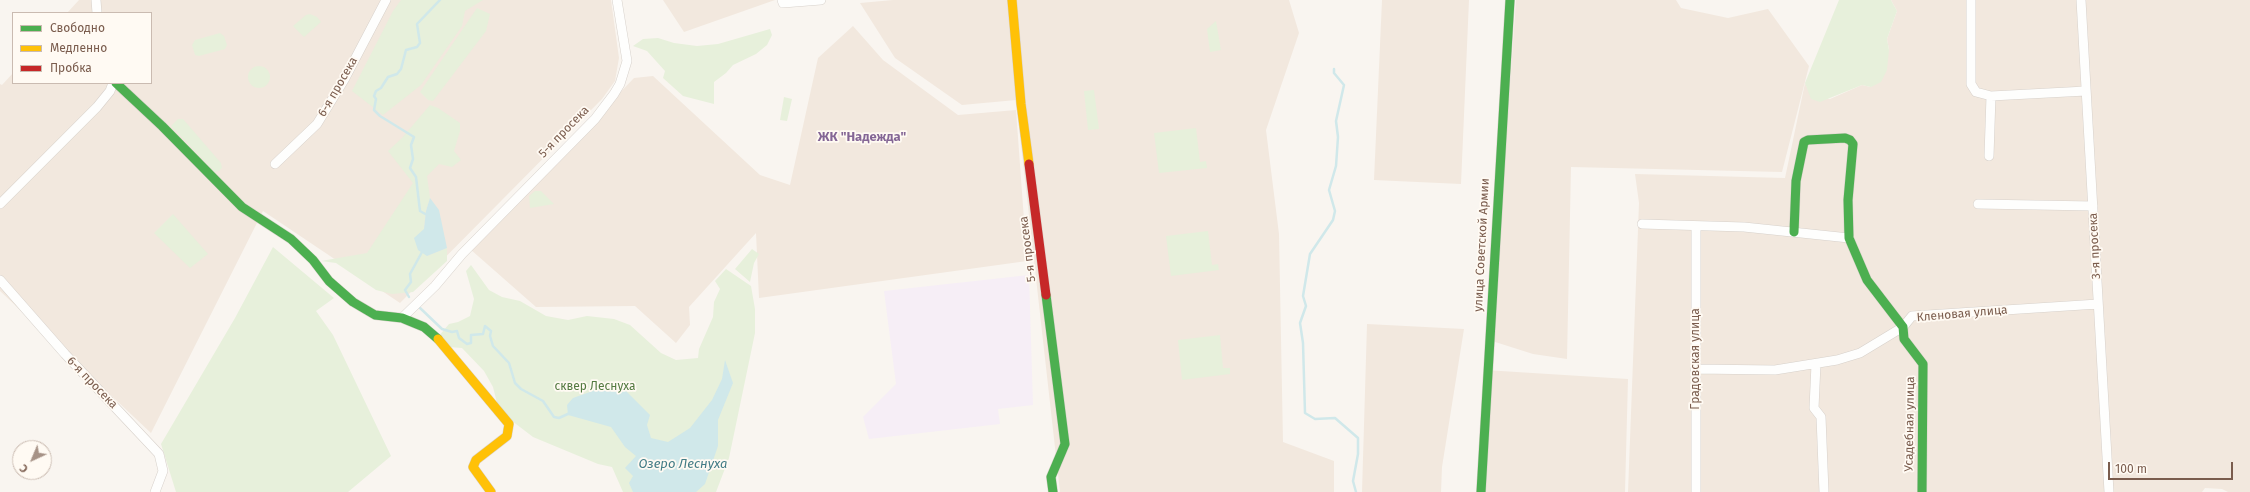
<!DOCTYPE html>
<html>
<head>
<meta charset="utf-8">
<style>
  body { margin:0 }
  #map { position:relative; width:2250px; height:492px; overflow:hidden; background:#f9f5f0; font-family:"Fira Sans",sans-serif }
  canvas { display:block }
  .legend { position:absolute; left:12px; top:12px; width:140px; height:72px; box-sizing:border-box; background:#fffaf3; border:1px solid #cabbb1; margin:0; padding:5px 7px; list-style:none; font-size:12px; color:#7a5c4d }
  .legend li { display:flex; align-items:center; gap:8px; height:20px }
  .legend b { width:20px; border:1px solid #cabbb1 }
  .north { position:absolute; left:12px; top:440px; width:40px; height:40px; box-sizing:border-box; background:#fffaf3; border:1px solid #cabbb1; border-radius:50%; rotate:224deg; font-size:11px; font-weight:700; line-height:16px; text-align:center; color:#7a5c4d }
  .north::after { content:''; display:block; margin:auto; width:14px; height:18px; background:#a69286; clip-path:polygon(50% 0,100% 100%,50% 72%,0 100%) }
  .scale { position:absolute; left:2108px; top:462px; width:125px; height:18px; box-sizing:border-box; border:2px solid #7a5c4d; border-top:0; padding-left:5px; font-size:12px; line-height:14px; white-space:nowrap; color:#7a5c4d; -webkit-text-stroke:3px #fffaf3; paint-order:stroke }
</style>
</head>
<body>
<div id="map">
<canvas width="2250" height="492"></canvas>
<ul class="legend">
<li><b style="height:5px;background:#4caf50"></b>Свободно</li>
<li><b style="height:5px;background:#ffc107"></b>Медленно</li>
<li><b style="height:5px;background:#c62828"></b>Пробка</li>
</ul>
<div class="north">С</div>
<div class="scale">100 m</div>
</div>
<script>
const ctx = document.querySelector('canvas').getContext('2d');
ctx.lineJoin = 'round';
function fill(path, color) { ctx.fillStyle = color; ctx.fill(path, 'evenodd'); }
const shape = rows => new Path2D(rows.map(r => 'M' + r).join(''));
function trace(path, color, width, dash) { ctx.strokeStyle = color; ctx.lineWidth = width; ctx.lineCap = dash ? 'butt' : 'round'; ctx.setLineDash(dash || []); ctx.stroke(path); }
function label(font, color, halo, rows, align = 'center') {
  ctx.font = font + ' "Fira Sans",sans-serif'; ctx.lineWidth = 3.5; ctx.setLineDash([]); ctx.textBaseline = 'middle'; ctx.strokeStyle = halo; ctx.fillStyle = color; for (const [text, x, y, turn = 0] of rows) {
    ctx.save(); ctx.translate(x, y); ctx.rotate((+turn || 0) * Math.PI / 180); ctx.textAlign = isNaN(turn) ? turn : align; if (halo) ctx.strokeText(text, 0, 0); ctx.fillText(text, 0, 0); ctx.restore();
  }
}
const residential = shape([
  [79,0,611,0,619,58,615,81,602,99,400,303,263,211,151,433,0,291,0,84,2,85,13,73,13,83,151,83,151,13,67,13],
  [663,0,775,0,684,32],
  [893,0,1289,0,1299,33,1266,130,1279,234,1283,442,1334,461,1334,492,1060,492,1016,100,962,105,895,58,860,3],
  [1382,0,1469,0,1461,184,1374,180],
  [1516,0,1676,0,1681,8,1728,18,1768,9,1809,66,1782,172,1571,167,1567,359,1533,354,1492,341],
  [1891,0,2250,0,2250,492,2228,492,2222,489,2205,488,2202,492,1628,492,1639,203,1635,174,1785,178,1805,83,1811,96,1830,99,1862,85,1871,87,1889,50,1887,39,1897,11],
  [853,26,883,60,958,115,1016,110,1027,261,759,298,756,233,689,307,690,325,676,343,635,306,536,307,470,249,634,78,653,76,760,175,790,185,818,58],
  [1367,324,1464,329,1442,467,1441,492,1362,492],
  [1485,370,1628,379,1625,492,1478,492]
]);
const education = shape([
  [1029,275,1033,405,998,409,1000,424,869,439,863,417,896,384,884,291]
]);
const green = shape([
  [401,0,483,0,465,11,462,26,421,85,383,115,352,91,393,11],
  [1839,0,1891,0,1897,11,1887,39,1889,50,1887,70,1881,82,1871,87,1862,85,1820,102,1811,99,1805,83],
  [477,8,490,14,486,31,433,101,428,100,420,92],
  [310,14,317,17,321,22,304,37,293,26,306,15],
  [1216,21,1221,50,1210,52,1207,29],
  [770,29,772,35,767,45,756,54,733,65,726,73,714,82,714,104,683,96,663,78,665,71,647,51,633,46,643,39,658,38,674,43,697,46,718,44],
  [220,33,224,36,227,45,225,49,199,56,195,55,192,45,195,40],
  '248 77a11 11 0 1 1 22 0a11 11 0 1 1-22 0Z',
  [1094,90,1099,129,1088,130,1084,91],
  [784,97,792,99,787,121,780,120],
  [430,105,438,108,460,123,460,131,454,151,461,160,452,167,439,164,427,176,430,198,426,211,424,229,427,256,447,248,447,261,413,292,392,294,376,290,336,263,321,261,367,253,413,183,388,151,402,138],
  [178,119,183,119,221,163,222,168,219,171,215,172,171,126],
  [1196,128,1200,162,1206,161,1207,168,1159,173,1154,133],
  [535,191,541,191,554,204,530,208,529,196],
  [173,214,208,254,190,268,154,233],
  [1208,231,1212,265,1218,264,1219,270,1171,276,1166,236],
  [273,247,334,298,316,311,333,335,391,456,348,492,176,492,161,444,235,318],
  [752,249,759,254,754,263,750,282,735,269],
  [471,265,489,290,502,297,520,301,546,316,568,320,587,316,614,319,630,325,661,353,676,360,698,358,699,349,713,317,714,302,720,289,715,281,726,269,751,286,755,309,755,333,729,458,716,492,623,492,612,467,598,464,533,437,499,411,493,387,484,371,462,348,449,347,438,337,449,324,458,322,470,316,474,299,466,271],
  [1220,335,1223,368,1230,368,1230,374,1182,380,1178,340]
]);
const water = shape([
  [430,198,439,210,447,248,427,256,418,250,414,238,424,229,426,211],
  [725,360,733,383,718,420,718,446,705,484,696,492,633,492,629,483,633,476,625,468,636,456,625,447,611,427,568,415,567,405,573,398,604,387,624,389,650,415,647,425,651,438,668,442,690,428,712,400,722,379]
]);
const stream = shape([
  [1334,69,1334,73,1344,85,1336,121,1338,137,1336,166,1329,190,1335,211,1333,220,1310,254,1303,296,1306,306,1300,323,1303,343,1305,413,1315,419,1335,418,1358,438,1358,454,1353,481,1356,492],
  [427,215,420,211,416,177,410,168,413,159,411,145,414,137,380,116,374,110,376,99,374,96,376,91,381,88,388,77,397,74,401,69,406,50,417,47,420,43,417,24,440,0],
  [409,297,405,290,411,282,410,274,422,252],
  [419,307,442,329,452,332,457,331,459,338,467,344,471,343,471,335,483,334,485,326,491,331,490,336,493,346,509,363,515,383,521,389,543,401,554,417,559,418,570,413]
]);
const street = shape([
  [96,0,97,13],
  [782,0,783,3,821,0],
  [1971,0,1971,84,1976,92,1991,96,2086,91],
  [2081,0,2109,492],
  [1989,156,1991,96],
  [275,164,317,124,344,80,386,0],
  [0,204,97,107,110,91,113,83],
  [1978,204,2093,206],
  [1642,224,1744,227,1849,238],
  [1696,226,1696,492],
  [0,280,65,354,159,454,163,471,155,492],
  [402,318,435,286,462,254,595,119,614,94,620,84,627,61,617,0],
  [1816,364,1814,408,1821,417,1824,492],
  [1695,369,1775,370,1837,360,1860,353,1903,327,1912,316,2098,304]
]);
const fast = shape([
  [116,83,162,126,242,207,291,239,313,260,329,281,353,302,375,315,402,318,424,327,438,339],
  [1794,232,1796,181,1804,142,1808,140,1845,138,1850,140,1853,144,1848,200,1849,238,1867,280,1903,327,1904,339,1923,364,1922,492],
  [1046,295,1065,444,1051,477,1053,492],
  [1481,492,1510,0]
]);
const slow = shape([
  [1012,0,1021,104,1029,164],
  [438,339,509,424,507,436,476,460,473,467,491,492]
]);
const jam = shape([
  [1029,164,1046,295]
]);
const streetNames = [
  ["6-я просека",338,87,-60],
  ["5-я просека",564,132,-46],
  ["улица Советской Армии",1482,245,-87],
  ["3-я просека",2095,246,-93],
  ["5-я просека",1028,249,-97],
  ["Кленовая улица",1962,314,-5],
  ["Градовская улица",1696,359,-90],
  ["6-я просека",92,383,46],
  ["Усадебная улица",1910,424,-89]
];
const parkNames = [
  ["сквер Леснуха",595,387]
];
const neighbourhoodNames = [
  ["ЖК \"Надежда\"",862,137]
];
const waterNames = [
  ["Озеро Леснуха",683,464]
];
fill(residential, '#f2e8de');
fill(education, '#f6eef6');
fill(green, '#e7f0db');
fill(water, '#d0e8ea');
trace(stream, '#d0e8ea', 2.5);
trace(street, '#d7d1cb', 10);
trace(fast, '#d9d2cb', 10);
trace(slow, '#d9d2cb', 10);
trace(jam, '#d9d2cb', 10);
trace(street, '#fefefd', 9);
trace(fast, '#4caf50', 9);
trace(slow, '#ffc107', 9);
trace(jam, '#c62828', 9);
label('12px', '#7a5c4d', '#fffaf3', streetNames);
label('12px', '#537a41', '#fffaf3', parkNames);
label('bold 13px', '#846695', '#fffaf3', neighbourhoodNames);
label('italic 13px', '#437c86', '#fffaf3', waterNames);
</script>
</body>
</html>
